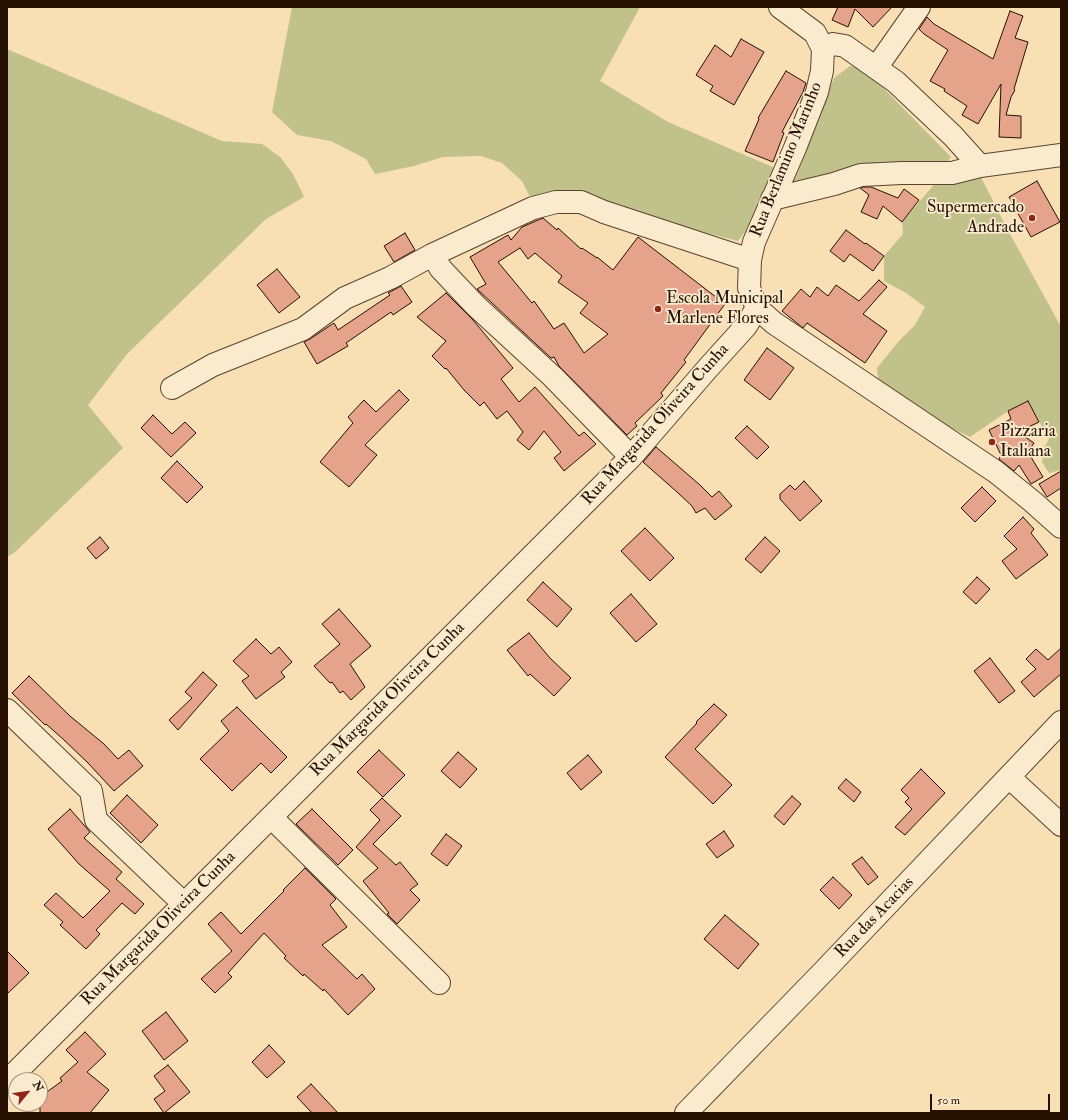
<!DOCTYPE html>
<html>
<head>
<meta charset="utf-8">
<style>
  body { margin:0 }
  #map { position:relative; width:1068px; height:1120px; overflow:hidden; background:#f8dfb4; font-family:"IM FELL Double Pica",serif }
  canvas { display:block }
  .frame { position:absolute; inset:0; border:8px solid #261001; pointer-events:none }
  .north { position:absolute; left:8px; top:1072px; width:40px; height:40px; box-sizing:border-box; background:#faeace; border:1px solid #a5937c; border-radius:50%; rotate:61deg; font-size:11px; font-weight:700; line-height:16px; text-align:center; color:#261001 }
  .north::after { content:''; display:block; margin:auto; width:14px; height:18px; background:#8f2418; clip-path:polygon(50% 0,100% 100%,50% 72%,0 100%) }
  .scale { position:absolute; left:930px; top:1094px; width:120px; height:18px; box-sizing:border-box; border:2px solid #261001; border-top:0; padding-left:5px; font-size:12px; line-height:14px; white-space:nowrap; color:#261001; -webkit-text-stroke:3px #faeace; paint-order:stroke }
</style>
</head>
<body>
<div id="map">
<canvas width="1068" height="1120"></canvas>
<div class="frame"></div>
<div class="north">N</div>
<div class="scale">50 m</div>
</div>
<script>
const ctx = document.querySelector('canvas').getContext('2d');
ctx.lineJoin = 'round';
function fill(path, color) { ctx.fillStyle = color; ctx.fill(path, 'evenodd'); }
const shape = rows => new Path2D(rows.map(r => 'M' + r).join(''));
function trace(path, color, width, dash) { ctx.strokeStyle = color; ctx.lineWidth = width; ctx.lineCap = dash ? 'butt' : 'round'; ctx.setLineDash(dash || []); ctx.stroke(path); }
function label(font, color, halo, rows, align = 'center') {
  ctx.font = font + ' "IM FELL Double Pica",serif'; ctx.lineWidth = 3.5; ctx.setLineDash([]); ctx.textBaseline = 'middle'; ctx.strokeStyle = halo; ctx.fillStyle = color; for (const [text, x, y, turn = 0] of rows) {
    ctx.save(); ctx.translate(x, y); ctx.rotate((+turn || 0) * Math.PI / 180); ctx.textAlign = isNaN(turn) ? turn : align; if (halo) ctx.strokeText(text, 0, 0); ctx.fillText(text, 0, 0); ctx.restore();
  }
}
const green = shape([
  [292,7,640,7,600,81,668,122,775,168,752,223,738,241,652,219,544,197,530,197,522,181,502,163,481,156,443,157,414,166,375,174,366,159,331,141,297,135,272,112],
  [7,49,222,141,262,144,280,157,293,174,304,197,266,219,127,354,88,405,123,448,14,553,7,557],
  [850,66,864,68,946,152,951,157,947,162,791,184,834,78],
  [981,177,1005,225,1060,325,1061,330,1061,470,1049,473,1042,462,1044,448,1049,439,1028,401,1008,411,970,437,935,420,878,379,877,368,899,341,915,325,925,307,906,293,884,281,884,256,903,234,902,222,939,179]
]);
const building = shape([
  [838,7,892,7,873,27,855,9,848,27,832,20,838,7],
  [1010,11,1023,16,1015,38,1028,42,1014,89,1015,90,1011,97,1006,115,1021,116,1021,138,999,137,1001,84,978,124,962,115,967,106,944,91,945,89,930,81,948,50,924,34,919,29,927,17,934,24,993,59,1010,11],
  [741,39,764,52,734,105,710,91,713,86,696,75,715,45,731,57,741,39],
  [786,71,806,83,803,92,782,132,784,133,773,162,745,151,759,119,758,118,786,71],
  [1037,181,1060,222,1031,237,1009,197,1037,181],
  [863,187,871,187,898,198,904,189,919,200,902,222,883,206,877,219,861,212,869,195,860,188,863,187],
  [543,218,557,230,558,228,581,249,582,248,597,258,597,257,613,270,638,237,725,304,684,360,686,362,661,393,663,396,635,423,637,426,627,435,559,366,554,357,551,358,477,289,486,284,470,257,508,235,511,240,522,227,543,218],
  [520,248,528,259,535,253,562,276,558,282,588,303,580,313,608,334,584,353,564,323,554,329,534,301,532,303,498,262,520,248],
  [846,230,865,244,866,243,884,256,873,271,850,254,844,262,830,251,846,230],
  [405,233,415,250,394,262,384,246,405,233],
  [277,269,300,297,279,313,257,285,277,269],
  [879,280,887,287,863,314,887,331,865,363,807,323,803,328,782,311,801,289,810,297,817,287,828,296,836,285,859,301,879,280],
  [401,286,412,302,393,315,391,312,346,343,348,346,317,364,304,342,310,339,334,323,338,330,390,295,388,293,401,286],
  [446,293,473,320,513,368,501,379,519,402,535,387,579,436,584,432,596,444,564,471,554,458,561,452,544,431,529,450,517,440,523,432,507,411,497,419,484,402,480,406,464,390,446,368,445,369,432,356,446,341,417,317,446,293],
  [767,348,794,368,770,400,744,380,767,348],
  [399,390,409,400,365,445,377,455,349,487,320,462,353,423,348,417,364,400,376,412,399,390],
  [1028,401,1039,422,1018,432,1034,443,1028,452,1043,477,1031,484,1019,465,1014,471,999,459,1001,455,989,430,1011,419,1008,411,1028,401],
  [153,415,172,434,185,422,196,433,171,457,141,428,153,415],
  [747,426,769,447,757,459,735,438,747,426],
  [656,447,700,485,712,497,719,491,732,506,715,520,705,508,696,513,692,506,677,492,643,462,656,447],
  [177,461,203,487,187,503,161,478,177,461],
  [1061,471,1061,488,1047,497,1039,484,1061,471],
  [804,481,822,501,800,521,780,499,780,494,790,485,795,490,804,481],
  [982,487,996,501,975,522,961,508,982,487],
  [1023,517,1034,529,1031,533,1048,555,1016,579,1002,561,1017,549,1004,536,1023,517],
  [645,528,674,558,650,581,621,551,645,528],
  [100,537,109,548,96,559,87,548,100,537],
  [765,537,780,551,761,573,745,559,765,537],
  [977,577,990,589,976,604,963,592,977,577],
  [543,582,572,609,557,627,527,600,543,582],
  [631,594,657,624,636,642,610,613,631,594],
  [339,609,371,646,350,664,365,687,351,700,343,691,340,693,332,682,330,683,314,666,340,644,322,624,339,609],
  [529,633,550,658,571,678,554,696,530,674,528,676,507,650,529,633],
  [256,639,271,654,279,647,292,662,281,672,285,677,256,699,242,681,249,676,233,661,256,639],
  [1061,648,1061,674,1034,697,1021,682,1036,669,1026,659,1036,649,1048,660,1061,648],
  [990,658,1015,691,999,703,974,671,990,658],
  [203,672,217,685,178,730,169,720,192,698,185,692,203,672],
  [29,676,70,716,104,744,118,759,129,750,143,766,114,791,88,763,63,739,46,724,45,725,12,693,29,676],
  [714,704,727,715,695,749,732,785,713,804,665,757,697,723,696,722,714,704],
  [237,707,287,757,271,773,261,763,232,791,200,759,229,731,221,721,237,707],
  [379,750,405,775,383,797,357,772,379,750],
  [458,752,477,769,460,788,441,771,458,752],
  [588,755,602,772,581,790,567,773,588,755],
  [921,769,945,793,905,835,895,827,912,809,905,802,909,798,901,790,921,769],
  [846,779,861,792,854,802,838,788,846,779],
  [127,795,158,825,141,843,110,813,127,795],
  [792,796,801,804,784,825,774,816,792,796],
  [382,798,401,816,373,844,396,865,400,862,418,884,410,890,420,900,397,924,387,914,389,913,363,881,378,868,356,847,380,820,370,810,382,798],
  [70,809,90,832,84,838,122,872,116,879,144,904,135,914,122,903,96,930,100,934,86,949,60,925,63,922,44,905,56,893,83,918,110,891,79,864,48,829,70,809],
  [312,809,353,850,338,865,296,824,312,809],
  [724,831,734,846,717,858,706,844,724,831],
  [446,834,462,846,447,866,431,854,446,834],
  [862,857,878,877,868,885,852,864,862,857],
  [305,868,336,899,330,905,347,927,322,945,357,979,362,974,375,989,348,1015,324,989,323,991,304,974,303,976,284,958,286,956,264,933,228,973,232,977,215,993,201,979,232,951,208,924,221,912,241,934,284,891,283,890,305,868],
  [833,877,852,895,839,909,820,890,833,877],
  [725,915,759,944,738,969,704,939,725,915],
  [7,951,29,973,7,994,7,951],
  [166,1012,188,1041,164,1060,142,1031,166,1012],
  [85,1032,106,1054,87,1072,109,1090,90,1113,40,1113,40,1097,62,1081,60,1078,78,1062,66,1050,85,1032],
  [269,1045,285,1062,267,1078,252,1062,269,1045],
  [168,1065,190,1092,164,1113,154,1099,165,1091,154,1076,168,1065],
  [311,1084,338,1113,312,1113,297,1097,311,1084]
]);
const minor = shape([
  [780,7,815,33,823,49,822,71,817,92,795,148,754,242,750,260,749,288,757,308,774,323,996,472,1033,502,1061,527],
  [823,49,833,44,845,46,896,82,953,136,980,166],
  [876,68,919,7],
  [772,199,834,184,861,175,902,173,952,173,980,166,1061,155],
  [172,388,213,365,303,329,345,298,390,278,432,255],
  [631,457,553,377,476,306,441,269,432,255,533,208,556,202,581,202,604,212,750,260],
  [7,710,91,791,96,820,184,904],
  [1009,777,1061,825],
  [271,817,439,983],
  [7,1081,631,457,708,368,746,326,757,308],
  [686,1113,823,972,1061,722]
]);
const markers = [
  [1032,218,4,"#8f2418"],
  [658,309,4,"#8f2418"],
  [992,442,4,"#8f2418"]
];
const streetNames = [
  ["Rua Berlamino Marinho",787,160,-68],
  ["Rua Margarida Oliveira Cunha",656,425,-48],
  ["Rua Margarida Oliveira Cunha",388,700,-45],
  ["Rua das Acacias",875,918,-46],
  ["Rua Margarida Oliveira Cunha",159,929,-45]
];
const poiNames = [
  ["Supermercado",1024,208,"right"],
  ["Andrade",1024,228,"right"],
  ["Escola Municipal",666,299],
  ["Marlene Flores",666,319],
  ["Pizzaria",1000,432],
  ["Italiana",1000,452]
];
fill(green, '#c0c18b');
fill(building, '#e6a38b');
trace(building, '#261001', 1);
trace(minor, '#5a442e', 24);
trace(minor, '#faeace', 22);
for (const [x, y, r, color] of markers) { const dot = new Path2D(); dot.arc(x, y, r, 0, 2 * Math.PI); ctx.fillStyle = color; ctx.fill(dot); trace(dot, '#faeace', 1.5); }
label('17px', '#261001', '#faeace', streetNames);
label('17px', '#261001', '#faeace', poiNames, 'left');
</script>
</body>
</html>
